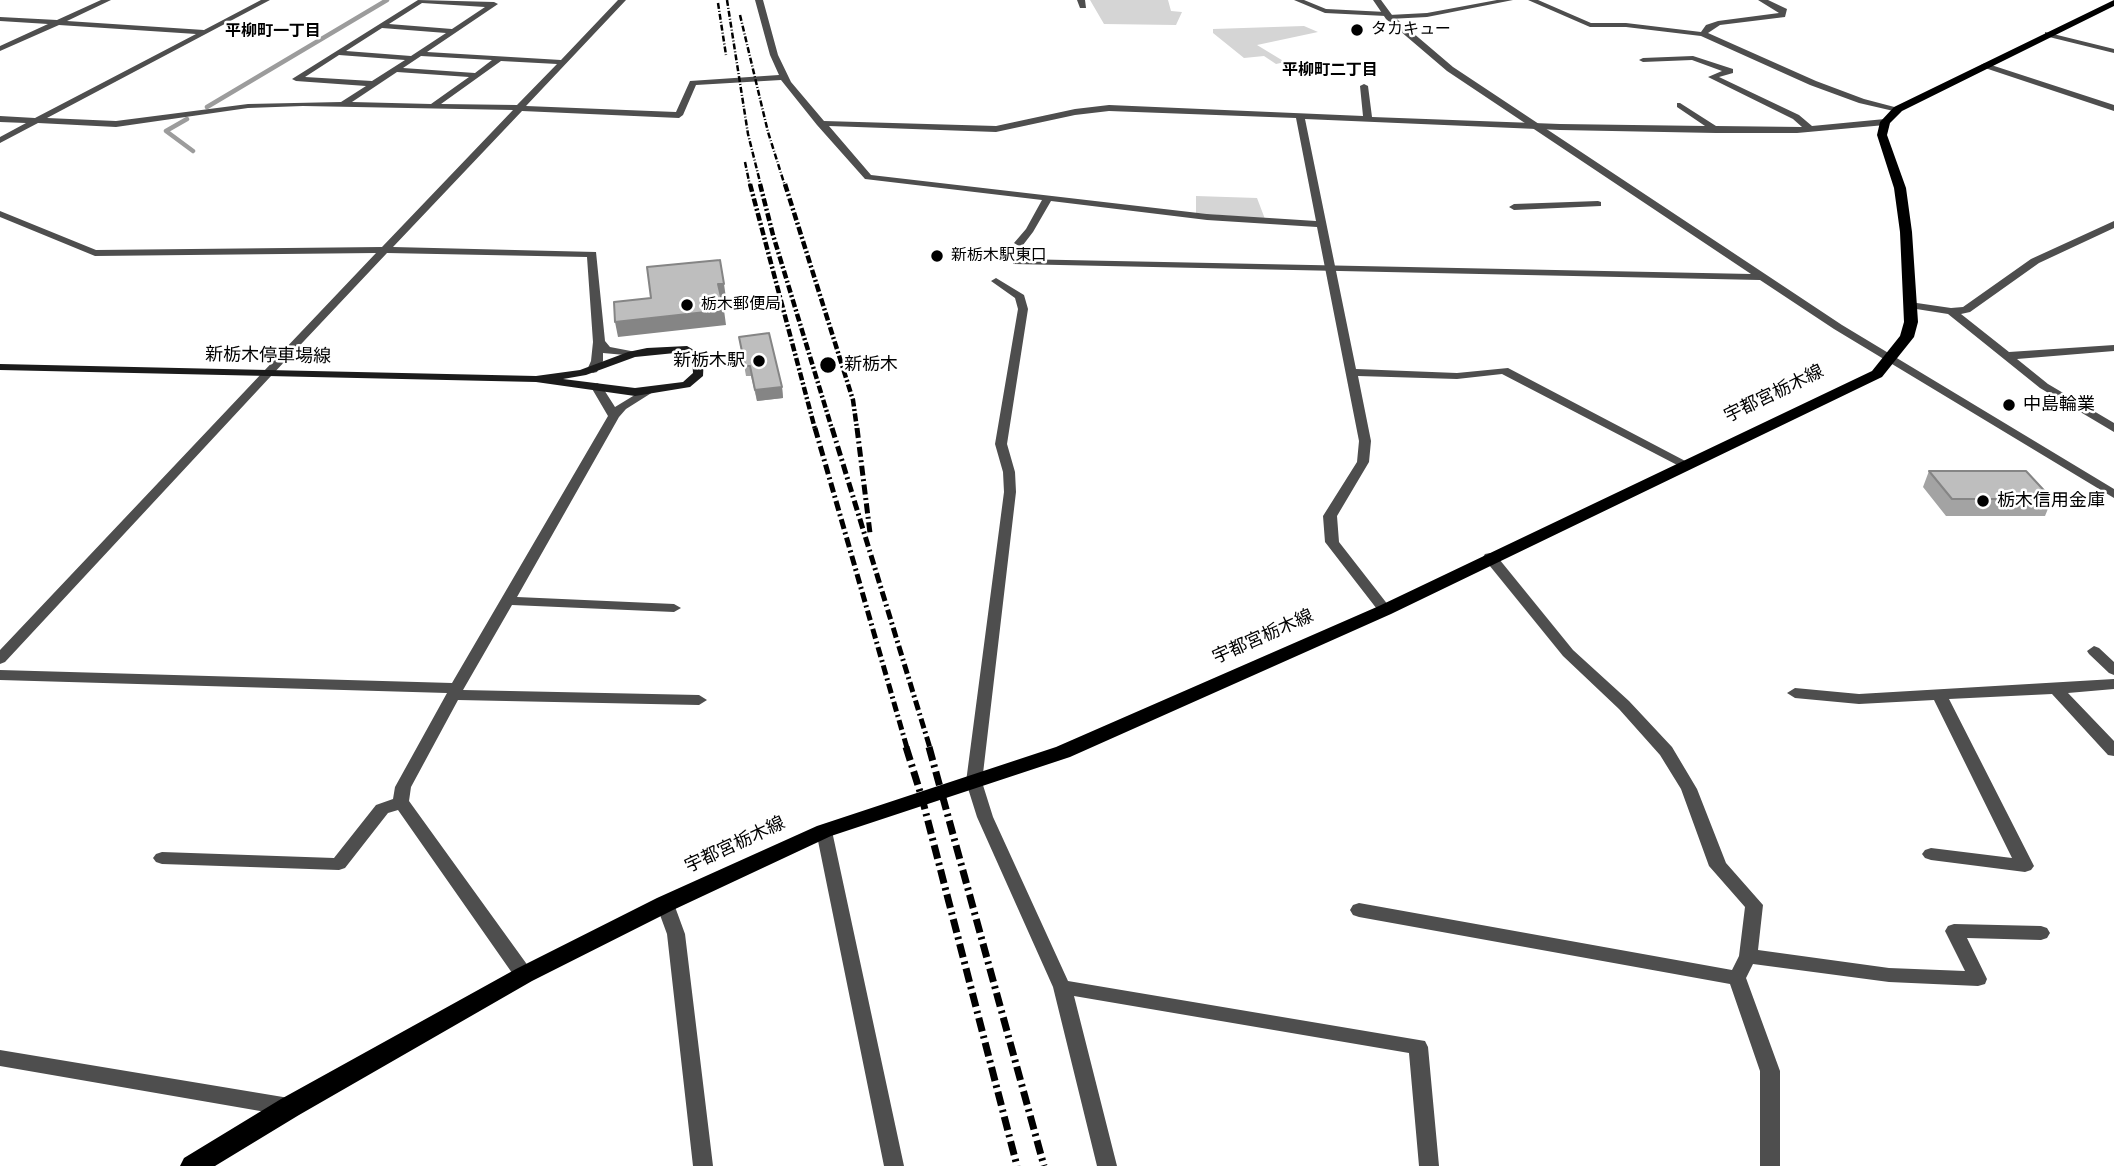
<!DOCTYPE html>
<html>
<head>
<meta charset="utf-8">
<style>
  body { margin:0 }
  canvas { display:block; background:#fff }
</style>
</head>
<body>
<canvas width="2114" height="1166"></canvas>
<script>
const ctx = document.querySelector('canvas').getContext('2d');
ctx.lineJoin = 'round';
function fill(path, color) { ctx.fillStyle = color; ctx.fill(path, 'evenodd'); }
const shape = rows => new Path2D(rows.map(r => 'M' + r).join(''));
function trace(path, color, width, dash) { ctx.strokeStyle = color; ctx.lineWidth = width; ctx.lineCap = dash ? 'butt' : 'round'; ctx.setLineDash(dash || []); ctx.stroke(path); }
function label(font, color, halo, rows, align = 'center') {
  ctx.font = font + ' "Fira Sans","Noto Sans JP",sans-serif'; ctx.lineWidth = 5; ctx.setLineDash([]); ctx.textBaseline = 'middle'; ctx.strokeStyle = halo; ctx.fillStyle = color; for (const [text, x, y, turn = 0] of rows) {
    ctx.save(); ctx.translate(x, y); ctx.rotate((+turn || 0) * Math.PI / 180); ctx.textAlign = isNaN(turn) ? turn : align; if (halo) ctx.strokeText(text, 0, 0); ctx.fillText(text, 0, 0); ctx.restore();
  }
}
const green = shape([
  [1090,0,1168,0,1171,11,1182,12,1176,25,1104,24],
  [1304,26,1318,32,1257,45,1285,62,1276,64,1264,56,1244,58,1213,33,1213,29],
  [1196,196,1257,198,1265,219,1196,213]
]);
const stream = shape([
  [207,107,387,0],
  [187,119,166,131,193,151]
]);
const minor = shape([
  [101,0,111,0,67,21,204,30,261,0,270,0,47,118,116,121,248,104,341,102,366,86,296,81,292,79,418,0,494,2,498,4,427,52,561,60,618,0,626,0,526,106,676,112,690,81,779,75,770,55,755,0,763,0,778,55,791,82,824,121,996,126,1075,109,1109,105,1363,116,1360,86,1364,84,1368,86,1372,117,1560,124,1705,126,1677,107,1677,103,1680,103,1716,126,1802,127,1793,119,1708,77,1722,71,1692,60,1643,62,1639,60,1643,58,1693,56,1733,69,1733,73,1719,77,1799,115,1812,126,1885,119,1889,122,1885,125,1797,133,1716,133,1560,130,1305,119,1356,369,1457,373,1508,368,1691,464,1685,468,1681,467,1502,374,1457,379,1358,376,1371,441,1369,462,1337,516,1339,542,1392,610,1385,614,1380,613,1325,542,1323,516,1357,462,1359,441,1317,227,1207,220,1051,201,1033,232,1023,245,1019,246,1014,243,1026,229,1042,200,865,179,817,125,781,80,696,85,683,115,679,118,522,111,393,247,596,252,605,341,610,347,636,352,636,356,603,353,603,361,597,372,593,373,587,370,591,361,593,342,587,257,387,253,271,376,267,377,263,376,263,372,376,253,95,256,0,217,0,211,96,250,382,247,513,110,303,106,248,108,116,127,38,123,0,143,0,137,26,123,0,122,0,116,35,118,196,34,59,25,0,51,0,46,48,24,0,21,0,17,57,20,101,0],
  [422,3,485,7,452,29,389,24,422,3],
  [382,28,446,33,411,56,346,51,382,28],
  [339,55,405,60,372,81,305,77,339,55],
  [421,56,492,60,475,73,403,68,421,56],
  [501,61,557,64,517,105,441,104,501,61],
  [397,72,469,77,431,104,352,102,397,72],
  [1109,111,1296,118,1316,221,1207,214,871,175,829,126,996,132,1075,115,1109,111],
  [1077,0,1085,0,1086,8,1080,8,1077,0],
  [1294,0,1304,0,1326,9,1386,12,1389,15,1427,13,1497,0,1513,0,1427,17,1389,19,1386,16,1325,13,1294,0],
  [1528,0,1538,0,1591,23,1626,23,1701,32,1706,25,1718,21,1779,13,1758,0,1768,0,1787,9,1785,17,1720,25,1708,33,1816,81,1864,99,1902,109,1898,112,1859,103,1810,85,1701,36,1626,27,1590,27,1528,0],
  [2045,32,2114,49,2114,53,2045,36,2045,32],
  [1985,63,2114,105,2114,111,1982,67,1981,65,1985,63],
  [1598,201,1601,202,1601,206,1514,210,1509,207,1514,204,1598,201],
  [2114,221,2114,228,2039,263,1970,312,1961,314,2009,352,2114,345,2114,351,2017,359,2048,384,2114,423,2114,432,2040,388,1948,314,1910,308,1905,305,1910,302,1951,308,1963,307,2031,259,2114,221],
  [996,278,1024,295,1028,309,1007,444,1015,472,1016,492,982,782,993,817,1068,981,1425,1041,1428,1047,1439,1166,1419,1166,1409,1053,1074,996,1117,1166,1097,1166,1053,987,977,817,966,782,1004,492,1003,472,995,444,1018,309,1015,298,991,281,996,278],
  [597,383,601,385,615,407,643,390,647,388,653,392,626,409,619,417,517,597,674,604,681,608,674,612,512,605,463,690,699,695,707,700,699,705,458,700,411,787,409,801,531,970,533,975,531,980,524,982,517,980,398,810,388,813,345,868,339,870,162,864,156,862,153,858,156,854,162,852,334,858,376,805,393,799,395,787,447,693,0,680,0,670,452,683,608,416,591,387,597,383],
  [1490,553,1495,554,1573,650,1629,701,1672,747,1697,789,1726,863,1763,905,1758,950,1889,968,1965,971,1945,931,1948,926,1954,924,2041,926,2047,928,2050,933,2047,938,2041,940,1967,938,1987,979,1985,984,1978,986,1889,982,1753,964,1746,978,1780,1071,1780,1166,1760,1166,1760,1071,1730,984,1359,917,1353,915,1350,910,1353,905,1359,903,1732,970,1739,956,1745,907,1709,866,1681,789,1660,755,1619,709,1563,656,1485,560,1483,557,1485,554,1490,553],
  [2094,646,2099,648,2114,662,2114,675,2109,673,2089,654,2087,651,2094,646],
  [2114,679,2114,689,2068,693,2114,741,2114,756,2108,755,2052,694,1949,699,2034,866,2031,870,2025,872,1931,860,1925,858,1922,854,1925,850,1931,848,2012,858,1934,700,1859,704,1795,698,1787,693,1795,688,1859,694,2114,679],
  [824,825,830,827,832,831,904,1166,884,1166,816,831,818,827,824,825],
  [665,897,671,899,674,904,685,934,713,1166,693,1166,667,934,656,904,659,899,665,897],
  [0,1050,289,1098,296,1101,299,1107,296,1113,289,1116,0,1066,0,1050]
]);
const tertiary = shape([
  [1373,0,1381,0,1392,15,1453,67,1842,325,2114,489,2114,498,1834,329,1760,280,1013,264,1013,260,1017,259,1751,274,1447,71,1386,19,1373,0],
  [267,371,271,372,271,376,5,662,0,664,0,650,263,372,267,371]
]);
const secondary = shape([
  [687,346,704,356,703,376,690,387,635,396,536,382,0,370,0,364,536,376,580,370,628,352,647,348,687,346],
  [685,352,692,357,693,373,683,382,635,388,563,379,586,375,635,357,685,352]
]);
const primary = shape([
  [2114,0,2114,6,1902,111,1890,123,1887,135,1906,188,1912,232,1918,322,1914,337,1882,377,1391,614,1070,757,831,836,673,910,532,981,299,1115,215,1166,180,1166,184,1158,281,1099,516,969,657,898,817,826,1056,747,1379,606,1872,371,1900,336,1904,322,1900,232,1894,188,1877,135,1880,122,1894,107,2114,0]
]);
const railFar3 = shape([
  [727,0,748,134,761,186],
  [718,3,726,55],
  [740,15,768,132,785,186],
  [745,162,750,186]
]);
const railFar2 = shape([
  [750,184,815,429],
  [760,184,773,235,832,429],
  [785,184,853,400,857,429]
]);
const railFar1 = shape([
  [815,428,907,748],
  [832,428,930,748],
  [857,428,870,533]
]);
const rail = shape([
  [906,747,922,798,1017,1166],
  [929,747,1044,1166]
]);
const wall = shape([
  [739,337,782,387,783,398,757,401,751,376,746,376],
  [1929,471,2052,499,2045,516,1946,516,1923,487]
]);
const shadedWall = shape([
  [718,284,724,284,726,298,720,299],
  [724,310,726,325,618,337,615,322],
  [782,387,783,398,757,401,755,390]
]);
const building = shape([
  [720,260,724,284,718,284,724,310,615,322,614,302,651,298,647,267,720,260],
  [769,333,782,387,755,390,750,366,745,366,739,337,769,333],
  [1929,471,2026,471,2052,499,1952,499,1929,471]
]);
const markers = [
  [1357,30,7,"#000"],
  [937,256,7,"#000"],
  [687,305,7,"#000"],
  [759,361,7,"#000"],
  [828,365,9,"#000"],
  [2009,405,7,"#000"],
  [1983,501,7,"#000"]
];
const farPoinames = [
  ["タカキュー",1371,30],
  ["新栃木駅東口",951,256],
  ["栃木郵便局",701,305]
];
const farNeighbourhoodnames = [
  ["平柳町一丁目",273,32],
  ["平柳町二丁目",1330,71]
];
const streetNames = [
  ["新栃木停車場線",268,356,1],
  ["宇都宮栃木線",1774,394,-26],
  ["宇都宮栃木線",1263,637,-24],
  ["宇都宮栃木線",735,845,-25]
];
const poiNames = [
  ["新栃木駅",745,361,"right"],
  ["新栃木",844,365],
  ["中島輪業",2023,405],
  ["栃木信用金庫",1997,501]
];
fill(green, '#d5d5d5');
trace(stream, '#9c9c9c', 4.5);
fill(minor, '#4e4e4e');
fill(tertiary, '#4e4e4e');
fill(secondary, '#1b1b1b');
fill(primary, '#000');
trace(railFar3, '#000', 2.5, [6, 2, 1, 2]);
trace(railFar2, '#000', 4.5, [8, 2.5, 2, 2.5]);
trace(railFar1, '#000', 5, [10, 3.5, 2, 3.5]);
trace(rail, '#000', 7, [14, 4.5, 2.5, 4.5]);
fill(wall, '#a3a3a3');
fill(shadedWall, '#858585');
fill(building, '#bebebe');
trace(building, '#858585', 2);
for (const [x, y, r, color] of markers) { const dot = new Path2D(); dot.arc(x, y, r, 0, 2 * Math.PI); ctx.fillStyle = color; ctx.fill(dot); trace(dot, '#fff', 2.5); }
label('16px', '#000', '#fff', farPoinames, 'left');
label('bold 16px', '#000', '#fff', farNeighbourhoodnames);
label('18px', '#000', '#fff', streetNames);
label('18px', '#000', '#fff', poiNames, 'left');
</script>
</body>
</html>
